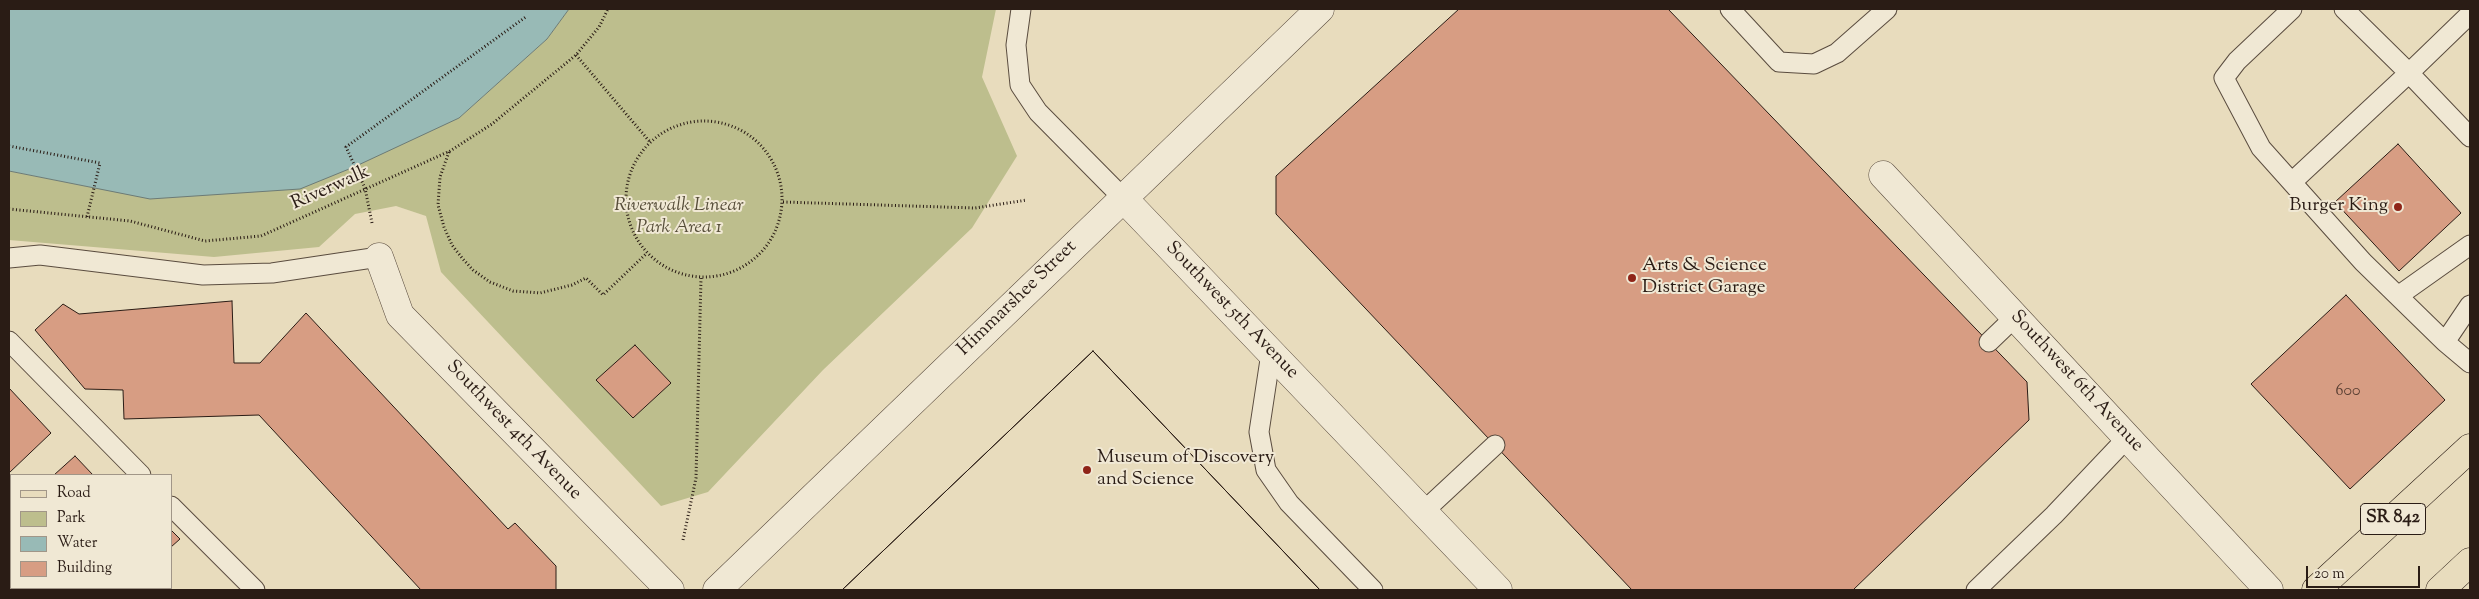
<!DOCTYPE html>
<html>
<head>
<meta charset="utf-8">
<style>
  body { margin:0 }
  #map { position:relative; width:2479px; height:599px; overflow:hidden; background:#e8dcbd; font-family:"Sorts Mill Goudy",serif }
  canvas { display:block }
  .frame { position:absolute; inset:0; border:10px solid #2a1c15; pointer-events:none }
  .legend { position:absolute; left:10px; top:474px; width:162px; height:115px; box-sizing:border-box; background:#f0e8d4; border:1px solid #a19688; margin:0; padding:6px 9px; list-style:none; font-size:15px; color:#2a1c15 }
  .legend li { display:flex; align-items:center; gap:10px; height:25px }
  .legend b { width:25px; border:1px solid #a19688 }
  .scale { position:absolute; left:2306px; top:566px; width:114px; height:22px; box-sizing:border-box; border:2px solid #2a1c15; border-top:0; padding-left:6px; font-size:15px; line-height:18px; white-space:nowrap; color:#2a1c15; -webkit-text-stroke:4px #f0e8d4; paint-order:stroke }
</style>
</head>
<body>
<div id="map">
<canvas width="2479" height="599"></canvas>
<div class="frame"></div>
<ul class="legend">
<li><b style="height:6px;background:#e8dcbd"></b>Road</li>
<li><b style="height:14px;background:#bdbe8d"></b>Park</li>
<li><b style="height:14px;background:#98bab6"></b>Water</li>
<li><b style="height:14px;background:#d79d83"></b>Building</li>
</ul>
<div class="scale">20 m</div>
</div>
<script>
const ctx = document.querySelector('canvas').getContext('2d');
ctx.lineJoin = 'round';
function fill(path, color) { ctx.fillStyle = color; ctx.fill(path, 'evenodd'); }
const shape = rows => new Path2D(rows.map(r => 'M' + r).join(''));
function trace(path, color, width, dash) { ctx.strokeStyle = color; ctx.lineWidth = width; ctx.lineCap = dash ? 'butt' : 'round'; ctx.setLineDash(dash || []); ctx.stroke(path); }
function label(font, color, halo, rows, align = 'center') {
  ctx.font = font + ' "Sorts Mill Goudy",serif'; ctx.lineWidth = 4; ctx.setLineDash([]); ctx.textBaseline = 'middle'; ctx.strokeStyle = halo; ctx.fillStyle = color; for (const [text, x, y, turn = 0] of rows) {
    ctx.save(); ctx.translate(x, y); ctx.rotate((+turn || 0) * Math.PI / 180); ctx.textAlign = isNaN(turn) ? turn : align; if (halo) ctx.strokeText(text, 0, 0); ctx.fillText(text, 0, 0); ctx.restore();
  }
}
const green = shape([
  [569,9,996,9,982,77,1017,156,972,228,823,370,708,492,661,506,441,272,426,216,396,206,355,214,319,247,214,257,9,240,9,171,95,188,459,118,547,39]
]);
const water = shape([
  [9,9,569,9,547,39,459,118,354,167,300,189,150,199,9,171,9,9]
]);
const building = shape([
  [1459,9,1668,9,2027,382,2029,420,1853,590,1632,590,1276,214,1276,176,1459,9],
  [2398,144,2461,213,2399,271,2335,202,2398,144],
  [2346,295,2445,400,2350,489,2251,384,2346,295],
  [232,301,234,363,260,363,306,313,508,529,515,523,556,566,556,590,421,590,259,415,124,419,123,390,85,389,35,330,63,304,79,314,232,301],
  [635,345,671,383,633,418,596,380,635,345],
  [1093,351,1320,590,842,590,1093,351],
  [1093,351,1320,590,842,590,1093,351],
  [9,388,51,433,9,473,9,388],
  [75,456,93,475,54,475,75,456],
  [11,517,11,546,9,544,9,520,11,517],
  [171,530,180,539,171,547,171,530],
  [29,588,137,588,134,590,31,590,29,588]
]);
const path = shape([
  [576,55,650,142],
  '626 199a78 78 0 1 1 156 0a78 78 0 1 1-156 0Z',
  [9,146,100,163,87,217],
  [449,152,440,177,438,205,444,227,452,245,462,258,473,270,490,282,513,291,540,293,572,285,586,278,603,295,647,253],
  [783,202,975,208,1027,200],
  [9,209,130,221,205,241,261,236,450,151,492,124,576,55,599,27,608,9],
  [372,223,365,188,346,147,527,16],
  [683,540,696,478,701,278]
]);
const lane = shape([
  [1021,9,1016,45,1020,85,1038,112,1123,198],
  [1730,9,1779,62,1814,64,1837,53,1887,9],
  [2292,9,2237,61,2224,78,2261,148,2363,262,2445,342],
  [2470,14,2409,73,2470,137],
  [2292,182,2409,73,2344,9],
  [9,258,40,255,203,275,272,273,379,257],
  [2398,296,2470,245],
  [2470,305,2445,342,2470,363],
  [9,341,141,475],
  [1989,342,2015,317],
  [1271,353,1259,432,1266,470,1289,503,1373,590],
  [171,506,255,590],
  [1423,512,1495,445],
  [1976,590,2054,515,2127,438]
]);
const street = shape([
  [1883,175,2269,590],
  [1123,198,1498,590],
  [379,257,400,315,670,590],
  [717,590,1320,9]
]);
const primary = shape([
  [2316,590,2470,448],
  [2440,590,2470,562]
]);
const markers = [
  [2398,207,5,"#8f2418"],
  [1632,278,5,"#8f2418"],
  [1087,470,5,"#8f2418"]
];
const numberNames = [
  ["600",2348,392]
];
const shields = [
  [2393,519,65]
];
const shieldNames = [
  ["SR 842",2393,519]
];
const streetNames = [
  ["Riverwalk",331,189,-24],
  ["Himmarshee Street",1018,299,-44],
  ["Southwest 5th Avenue",1231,311,46],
  ["Southwest 6th Avenue",2076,382,47],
  ["Southwest 4th Avenue",513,431,46]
];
const parkNames = [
  ["Riverwalk Linear",679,207],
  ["Park Area 1",679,229]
];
const poiNames = [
  ["Burger King",2388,207,"right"],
  ["Arts & Science",1642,267],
  ["District Garage",1642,289],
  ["Museum of Discovery",1097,459],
  ["and Science",1097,481]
];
fill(green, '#bdbe8d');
fill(water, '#98bab6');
trace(water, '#6c7b76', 1);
fill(building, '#d79d83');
trace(building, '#2a1c15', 1);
trace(lane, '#5a4c3f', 21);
trace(street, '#5a4c3f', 29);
trace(primary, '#2a1c15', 29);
trace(path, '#2a1c15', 3, [1, 2.5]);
trace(lane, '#f0e8d4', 19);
trace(street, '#f0e8d4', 28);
trace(primary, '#e8dcbd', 28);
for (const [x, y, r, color] of markers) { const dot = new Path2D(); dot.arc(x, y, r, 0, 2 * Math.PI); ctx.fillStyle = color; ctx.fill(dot); trace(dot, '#f0e8d4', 2); }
label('16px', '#553c30', null, numberNames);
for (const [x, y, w] of shields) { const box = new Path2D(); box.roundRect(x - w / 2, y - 15.5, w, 31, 4); ctx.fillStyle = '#f0e8d4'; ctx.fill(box); trace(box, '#2a1c15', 1); }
label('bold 18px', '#2a1c15', null, shieldNames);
label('19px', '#2a1c15', '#f0e8d4', streetNames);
label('italic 19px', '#564d39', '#f0e8d4', parkNames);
label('19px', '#2a1c15', '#f0e8d4', poiNames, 'left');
</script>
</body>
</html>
